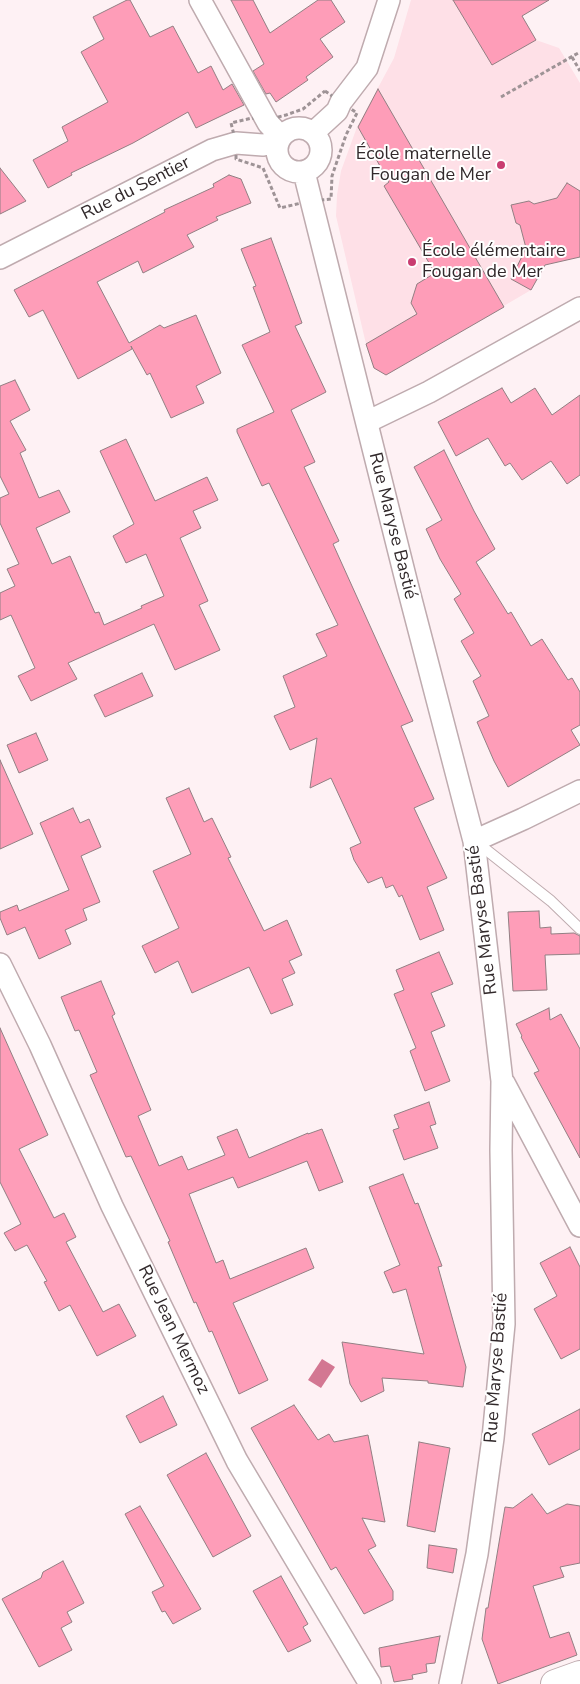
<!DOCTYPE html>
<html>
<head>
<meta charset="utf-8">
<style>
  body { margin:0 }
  canvas { display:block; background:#fef1f4 }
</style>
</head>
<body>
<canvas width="580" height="1684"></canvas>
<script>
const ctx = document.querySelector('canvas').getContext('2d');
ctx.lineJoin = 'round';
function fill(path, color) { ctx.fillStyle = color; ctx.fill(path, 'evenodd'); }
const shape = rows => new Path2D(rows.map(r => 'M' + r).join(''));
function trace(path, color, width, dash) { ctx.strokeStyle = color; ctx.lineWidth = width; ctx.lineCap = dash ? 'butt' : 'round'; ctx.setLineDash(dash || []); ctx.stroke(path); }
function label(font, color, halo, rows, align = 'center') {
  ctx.font = font + ' "Nunito Sans",sans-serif'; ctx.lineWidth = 4; ctx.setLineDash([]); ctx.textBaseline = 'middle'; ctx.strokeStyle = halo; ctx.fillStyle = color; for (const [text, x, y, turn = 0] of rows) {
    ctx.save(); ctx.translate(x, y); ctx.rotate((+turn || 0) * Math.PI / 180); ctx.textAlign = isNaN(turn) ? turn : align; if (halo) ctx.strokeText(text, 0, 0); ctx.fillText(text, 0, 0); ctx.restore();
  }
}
const built = shape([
  [411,0,549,0,522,16,536,40,559,48,580,83,580,208,550,256,531,290,386,375,373,368,366,344,336,216,337,195,341,171,357,127,394,58]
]);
const water = shape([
  [322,1359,335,1367,321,1388,308,1380]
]);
const building = shape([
  [127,0,130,0,150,37,173,26,198,73,211,66,223,90,232,84,244,105,196,128,188,112,133,143,71,173,72,175,48,188,33,160,68,141,62,127,108,102,81,52,104,39,93,17,127,0],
  [231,0,253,0,270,33,318,0,331,0,345,22,320,39,333,57,306,77,308,80,276,102,270,93,266,94,253,71,264,64,231,0],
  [453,0,549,0,522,16,536,40,492,65,453,0],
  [378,89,504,307,386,375,374,368,366,344,417,314,411,303,417,284,435,273,384,186,389,182,358,127,378,89],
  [0,168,26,201,0,214,0,168],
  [229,175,241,179,251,203,216,217,218,220,187,235,194,247,143,273,138,261,97,282,129,343,160,325,164,328,196,315,221,373,196,386,204,403,171,418,150,373,147,375,131,346,132,349,78,379,43,310,29,317,14,290,165,212,164,210,214,187,213,184,229,175],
  [567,183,580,191,580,257,545,265,531,290,511,279,526,248,520,225,516,223,511,205,529,201,534,204,557,198,567,183],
  [271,238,302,323,295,326,326,392,291,410,315,462,304,467,339,541,333,544,413,721,401,726,434,799,414,808,447,878,427,887,444,930,420,940,402,895,399,897,393,885,386,888,382,877,368,883,354,860,350,848,361,843,331,778,310,788,317,738,290,750,274,716,295,707,283,676,327,656,316,634,338,625,269,483,262,486,237,432,237,429,274,412,242,345,270,332,253,287,256,286,241,249,271,238],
  [15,380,30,410,10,421,26,450,20,453,39,498,59,490,70,512,36,528,52,564,70,556,95,613,99,612,104,625,142,608,141,606,164,596,146,554,126,563,113,536,134,524,100,451,126,439,155,501,207,477,218,500,193,511,201,528,180,538,208,601,199,605,220,650,175,670,154,624,68,663,77,679,31,701,18,676,35,668,11,615,0,620,0,593,15,586,7,569,19,564,0,523,0,498,9,494,0,476,0,386,15,380],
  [502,388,511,403,535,388,552,415,580,395,580,475,567,484,551,461,522,480,510,463,505,466,488,438,456,456,438,422,502,388],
  [444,450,474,511,495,549,476,562,508,614,511,612,531,646,542,639,568,680,572,678,580,692,580,725,571,730,580,745,508,787,494,761,477,722,489,716,473,681,481,676,461,641,474,633,454,599,461,594,440,559,426,529,442,520,414,467,444,450],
  [142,673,153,696,105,717,94,695,142,673],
  [36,733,48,760,19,773,7,745,36,733],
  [0,760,33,834,0,849,0,760],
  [189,788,204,822,212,818,231,857,228,858,264,931,287,920,302,955,289,961,295,973,282,979,293,1005,271,1014,249,967,192,993,178,961,155,973,142,946,179,928,153,871,191,854,166,798,189,788],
  [73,808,80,823,89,819,101,847,81,856,100,902,83,909,87,920,65,930,71,944,39,959,25,927,7,935,0,918,0,912,17,905,19,911,69,890,40,823,73,808],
  [539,911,540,928,551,927,551,934,574,933,580,936,580,954,545,955,547,990,513,991,508,912,539,911],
  [439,952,453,984,431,993,445,1026,431,1032,450,1081,425,1091,410,1051,416,1048,394,994,404,990,396,970,439,952],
  [101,981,115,1014,112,1016,151,1110,138,1116,159,1166,182,1156,188,1170,225,1155,217,1137,237,1129,249,1158,308,1133,308,1134,322,1129,343,1182,319,1191,307,1161,238,1188,233,1177,189,1194,216,1263,223,1260,230,1279,306,1248,314,1268,233,1303,268,1380,239,1394,212,1331,209,1332,196,1302,194,1303,168,1242,170,1241,131,1156,126,1157,90,1075,97,1072,79,1030,75,1031,61,997,101,981],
  [549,1008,550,1020,561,1014,580,1049,580,1158,534,1073,539,1071,521,1037,522,1036,516,1024,549,1008],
  [0,1028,48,1135,19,1149,54,1218,64,1213,76,1237,66,1242,103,1312,119,1304,136,1336,97,1356,70,1305,59,1311,44,1282,47,1281,27,1245,15,1251,4,1233,21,1224,0,1182,0,1028],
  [429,1102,436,1124,430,1126,438,1148,404,1160,393,1130,399,1128,394,1115,429,1102],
  [403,1174,415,1204,418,1203,442,1266,438,1267,466,1367,463,1387,428,1383,428,1381,382,1378,384,1391,361,1402,350,1384,342,1342,424,1354,406,1289,393,1293,384,1272,400,1265,369,1187,403,1174],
  [570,1247,580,1267,580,1349,561,1359,534,1309,557,1296,540,1263,570,1247],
  [163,1396,177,1425,140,1443,126,1416,163,1396],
  [294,1405,318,1440,329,1434,334,1442,368,1435,385,1522,362,1518,376,1546,368,1550,393,1591,393,1600,364,1614,336,1567,331,1570,251,1428,294,1405],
  [580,1409,580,1449,549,1465,532,1434,580,1409],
  [419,1442,450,1448,435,1532,407,1526,419,1442],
  [206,1453,251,1536,213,1557,167,1475,206,1453],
  [532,1494,547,1514,567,1504,580,1506,580,1563,560,1567,564,1577,533,1586,550,1638,569,1632,577,1655,498,1684,482,1639,486,1608,488,1608,505,1507,513,1508,532,1494],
  [140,1506,201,1609,173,1624,165,1611,162,1612,152,1592,164,1586,125,1514,140,1506],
  [429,1545,457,1549,453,1573,427,1568,429,1545],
  [63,1561,84,1603,67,1612,72,1622,61,1628,72,1650,39,1667,2,1599,41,1578,43,1572,63,1561],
  [281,1576,308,1624,303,1627,311,1641,288,1652,253,1591,281,1576],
  [440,1636,435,1663,426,1664,427,1672,412,1675,413,1679,394,1682,390,1666,381,1667,379,1648,440,1636]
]);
const path = shape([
  [572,57,580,71],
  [325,91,357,113,346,135,332,176,331,199,310,201,280,208,263,168,236,159,236,143,231,123,252,118,267,120,286,115,303,109,325,91],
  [501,97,580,52]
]);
const lane = shape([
  [475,841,551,901,580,929]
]);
const street = shape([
  [200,0,268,123,281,137],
  '277 150a22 22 0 1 1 44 0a22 22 0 1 1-44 0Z',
  [313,133,337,111,341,102,367,68,389,0],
  [304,172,407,584,474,841,502,1081,501,1150,504,1324,493,1438,477,1554,450,1684],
  [0,258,212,150,236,143,263,145,278,142],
  [367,422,429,392,580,308],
  [474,841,523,819,580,791],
  [0,964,40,1045,112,1206,237,1461,370,1684],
  [504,1083,580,1226]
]);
const secondary = shape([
  [555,1684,580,1675]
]);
const markers = [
  [501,165,5,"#c93d71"],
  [412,262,5,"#c93d71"]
];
const poiNames = [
  ["École maternelle",491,155],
  ["Fougan de Mer",491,176],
  ["École élémentaire",422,252,"left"],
  ["Fougan de Mer",422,273,"left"]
];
const streetNames = [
  ["Rue du Sentier",136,189,-27],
  ["Rue Maryse Bastié",392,526,76],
  ["Rue Maryse Bastié",483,920,-97],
  ["Rue Jean Mermoz",173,1330,64],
  ["Rue Maryse Bastié",497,1368,-86]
];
fill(built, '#fee0e7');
fill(water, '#d37792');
fill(building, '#fe9db8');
trace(building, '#927f83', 1);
trace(lane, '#bfabaf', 12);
trace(street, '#bfabaf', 24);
trace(secondary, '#bfabaf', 30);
trace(path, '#9e9396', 3, [4, 2.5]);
trace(lane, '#fff', 10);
trace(street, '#fff', 21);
trace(secondary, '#fff', 28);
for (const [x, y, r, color] of markers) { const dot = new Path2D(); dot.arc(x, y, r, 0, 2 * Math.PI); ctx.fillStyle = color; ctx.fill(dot); trace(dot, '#fff', 2); }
label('18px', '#31292b', '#fff', poiNames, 'right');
label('18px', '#31292b', '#fff', streetNames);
</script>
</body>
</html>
